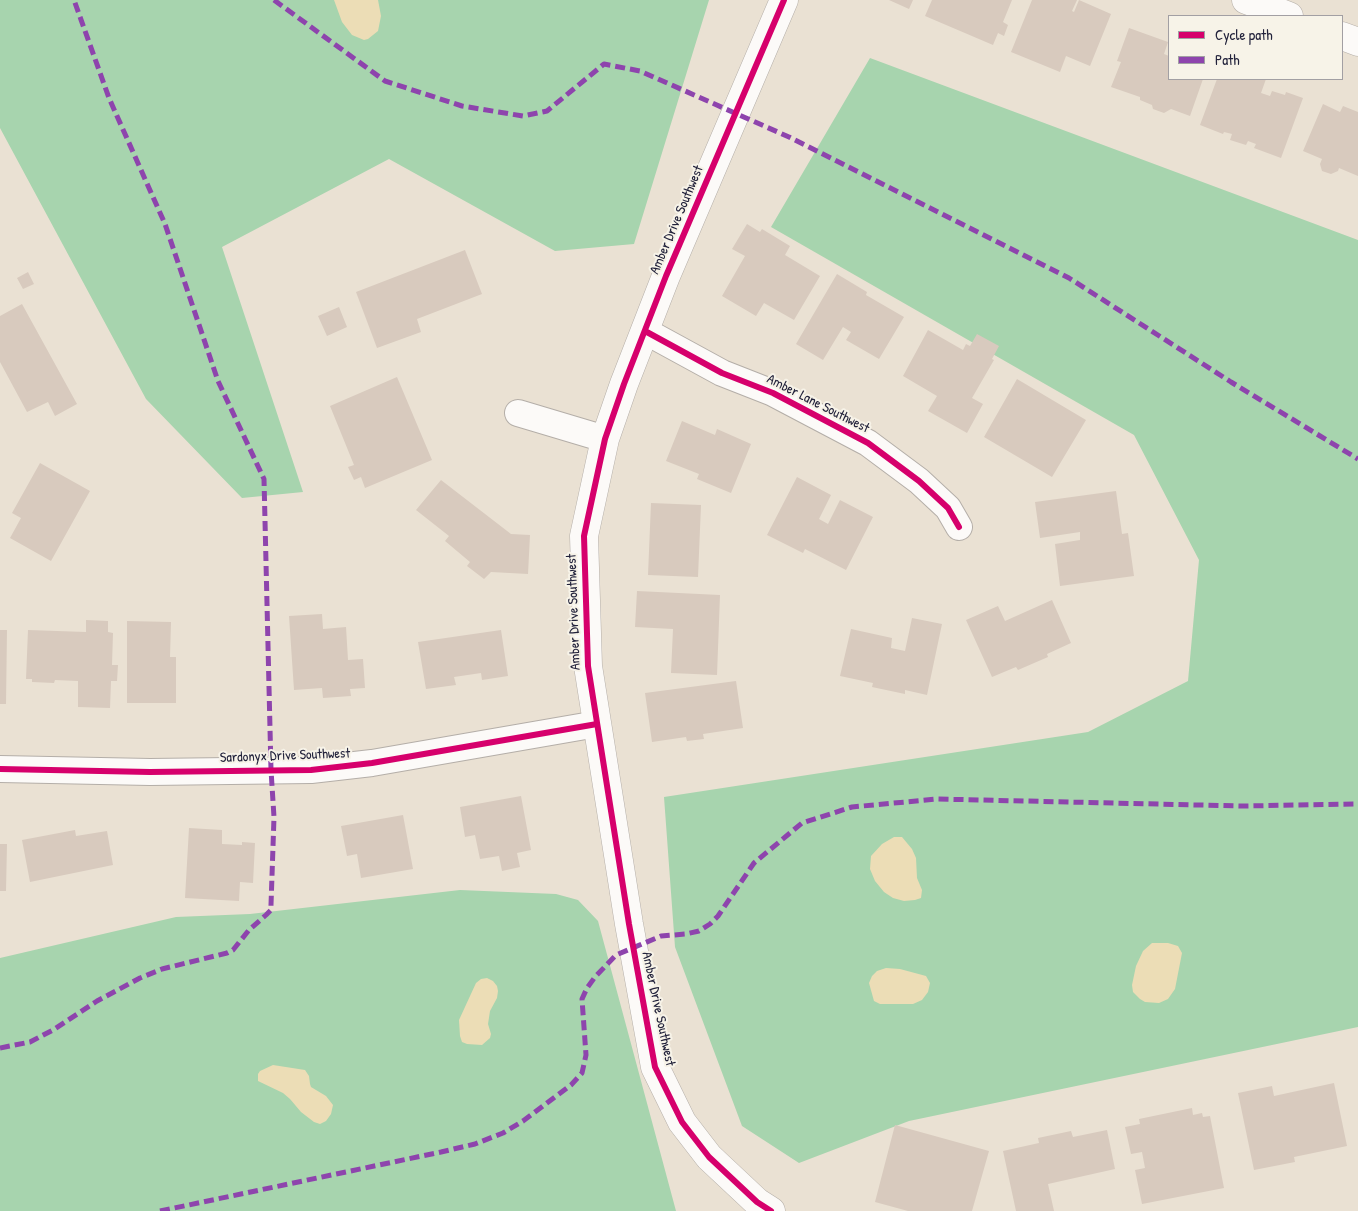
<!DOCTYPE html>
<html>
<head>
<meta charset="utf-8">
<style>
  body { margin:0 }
  #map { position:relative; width:1358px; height:1211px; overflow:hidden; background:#eae1d3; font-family:"Patrick Hand",sans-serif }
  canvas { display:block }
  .legend { position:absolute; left:1168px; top:15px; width:175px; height:65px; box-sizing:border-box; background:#f7f3e8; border:1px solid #a29fa3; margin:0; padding:6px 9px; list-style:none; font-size:15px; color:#22223b }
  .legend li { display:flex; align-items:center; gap:10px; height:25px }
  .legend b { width:25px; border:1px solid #a29fa3 }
</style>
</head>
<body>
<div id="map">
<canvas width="1358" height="1211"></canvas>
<ul class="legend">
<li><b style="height:6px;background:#d6006c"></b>Cycle path</li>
<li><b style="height:6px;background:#8e44ad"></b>Path</li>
</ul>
</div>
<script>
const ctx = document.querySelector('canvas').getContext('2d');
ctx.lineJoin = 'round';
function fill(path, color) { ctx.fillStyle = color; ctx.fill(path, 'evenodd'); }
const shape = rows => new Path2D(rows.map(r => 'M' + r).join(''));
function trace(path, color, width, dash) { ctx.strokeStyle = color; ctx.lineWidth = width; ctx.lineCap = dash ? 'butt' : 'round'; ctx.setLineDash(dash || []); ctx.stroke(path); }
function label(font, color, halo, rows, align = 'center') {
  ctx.font = font + ' "Patrick Hand",sans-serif'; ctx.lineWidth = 4; ctx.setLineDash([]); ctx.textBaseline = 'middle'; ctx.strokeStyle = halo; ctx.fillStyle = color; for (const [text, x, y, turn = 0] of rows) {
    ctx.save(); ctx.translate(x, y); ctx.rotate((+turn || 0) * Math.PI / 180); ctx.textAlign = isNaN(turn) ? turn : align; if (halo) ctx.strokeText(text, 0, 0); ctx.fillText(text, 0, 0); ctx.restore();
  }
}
const green = shape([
  [0,0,709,0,634,244,555,251,389,159,222,247,303,492,242,498,146,399,0,128],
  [870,58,1358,240,1358,1027,909,1121,799,1163,742,1126,675,947,664,797,1088,732,1188,681,1199,560,1134,435,771,227],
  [460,890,556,894,578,900,598,921,676,1211,0,1211,0,958,176,917,250,914]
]);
const sand = shape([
  [334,0,378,0,381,16,378,31,368,39,364,40,352,35,342,22],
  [894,837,902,837,912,849,916,858,917,878,922,890,921,898,915,900,904,901,893,898,884,892,875,881,870,869,871,856,882,844],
  [1152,943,1168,943,1178,946,1182,953,1175,989,1168,999,1159,1003,1145,1002,1140,999,1133,992,1132,985,1136,966,1143,951],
  [886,968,900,969,926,976,930,983,928,992,922,1000,913,1004,880,1004,874,1001,869,983,872,976,877,971],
  [487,978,493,981,497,986,498,991,497,998,490,1011,488,1024,491,1034,490,1038,482,1045,467,1044,462,1042,460,1036,459,1020,476,983,481,979],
  [273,1065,305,1070,309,1076,310,1084,311,1087,326,1096,333,1105,331,1114,326,1121,320,1124,314,1122,301,1112,290,1099,283,1093,258,1081,258,1074,260,1071]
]);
const building = shape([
  [889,0,913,0,909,9],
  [932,0,1012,0,1003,22,1008,25,1004,36,998,33,993,45,925,16],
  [1032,0,1077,0,1072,11,1074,12,1079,0,1111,14,1090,66,1066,56,1060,72,1011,52],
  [1129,28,1168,42,1164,54,1169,56,1169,79,1203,79,1190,116,1171,109,1164,113,1153,109,1152,105,1140,100,1140,97,1111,87,1121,62,1117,61],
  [1217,79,1266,79,1261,93,1270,96,1272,91,1285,95,1286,92,1303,98,1281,158,1254,148,1256,144,1248,141,1246,145,1230,140,1232,134,1224,132,1223,134,1200,125],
  [1323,104,1340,112,1343,106,1358,112,1358,176,1339,168,1338,171,1331,174,1322,171,1320,164,1322,159,1303,151],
  [747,224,760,232,762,229,790,246,785,255,820,276,794,320,764,303,756,316,722,296,745,256,732,249],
  [465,250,482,294,417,319,421,332,377,348,356,292],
  [28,272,34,284,23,289,17,278],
  [837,274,867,292,866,295,904,317,879,359,846,340,851,332,843,327,823,360,796,344],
  [22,304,77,404,55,416,48,402,27,412,0,362,0,316],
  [339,307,347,327,327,336,318,316],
  [928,330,963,350,966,344,970,346,977,334,999,346,992,359,994,360,972,398,983,404,967,433,928,411,937,396,903,376],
  [397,377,432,460,365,488,361,477,354,480,348,467,354,465,330,406],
  [1017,379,1086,420,1052,477,984,437],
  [682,421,715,435,717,429,751,444,731,493,697,479,699,474,666,461],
  [40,463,90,491,51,561,10,538,21,518,12,513],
  [797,477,831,495,819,519,828,524,840,500,873,517,846,570,805,549,803,553,767,535],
  [441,480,511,534,530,535,528,574,491,572,484,579,467,566,470,562,445,541,449,536,416,510],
  [1116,491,1122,534,1128,533,1134,576,1060,586,1055,544,1080,540,1080,532,1040,538,1035,502],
  [651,503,701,505,698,577,648,575],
  [637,591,720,595,717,675,671,673,673,629,635,627],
  [1052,600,1071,643,1047,654,1048,657,1018,670,1016,667,992,677,966,620,998,606,1005,621],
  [322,614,323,629,346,627,348,660,363,659,365,688,350,689,351,696,323,698,322,688,294,690,289,616],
  [912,618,942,624,927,695,905,690,905,694,872,687,873,683,840,676,851,629,892,638,891,648,905,651],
  [86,620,108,621,108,632,113,633,112,665,118,665,117,681,111,681,110,708,78,707,78,681,55,680,54,683,32,682,32,679,26,679,28,630,86,632],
  [127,621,171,622,170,657,176,657,176,703,127,703],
  [0,630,7,630,6,704,0,704],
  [501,630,508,676,482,680,481,673,454,677,456,685,426,689,418,642],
  [736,681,743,728,703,734,704,739,687,741,686,737,652,742,645,693],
  [521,796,531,850,517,853,520,867,502,871,499,856,480,859,475,835,465,837,460,807],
  [403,815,413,869,361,878,357,854,347,856,341,826],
  [189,828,222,830,222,844,242,845,242,842,255,843,253,883,240,882,239,901,185,898],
  [75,830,76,836,107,831,113,865,30,882,22,840],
  [0,844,7,844,6,891,0,891],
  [1334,1083,1347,1146,1294,1157,1295,1162,1254,1170,1238,1093,1272,1086,1274,1096],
  [1192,1108,1193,1115,1202,1113,1203,1117,1210,1116,1224,1188,1142,1204,1135,1170,1145,1168,1142,1152,1131,1154,1125,1127,1140,1124,1139,1119],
  [895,1125,989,1151,972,1211,908,1211,875,1202],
  [1107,1130,1115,1169,1048,1184,1054,1211,1016,1211,1003,1151,1039,1143,1038,1138,1071,1131,1073,1137]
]);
const minor = shape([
  [645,331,722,373,773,393,868,443,919,481,948,508,959,527],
  [518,413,605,439],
  [0,769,150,772,311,770,372,763,597,724]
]);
const tertiary = shape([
  [1246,0,1289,16],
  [1342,36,1358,42],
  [771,1211,757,1202,709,1157,682,1122,655,1067,629,924,588,666,584,536,605,439,624,384,666,276,784,0]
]);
const quiet = shape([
  [274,0,385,81,462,106,523,116,547,111,604,64,640,71,789,137,1069,278,1231,382,1358,459],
  [0,1048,30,1042,53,1030,97,1001,140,978,162,969,227,953,233,950,249,930,266,915,271,910,271,905,274,817,271,770,264,479,218,381,165,224,109,98,74,0],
  [160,1211,441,1152,475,1144,503,1133,523,1121,571,1085,582,1073,586,1055,582,999,587,988,595,977,616,955,661,936,686,934,699,931,710,924,718,916,754,863,802,823,852,807,937,799,1242,806,1358,804]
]);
const cycleway = shape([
  [645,331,722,373,773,393,868,443,919,481,948,508,959,527],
  [0,769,150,772,311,770,372,763,597,724],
  [771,1211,757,1202,709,1157,682,1122,655,1067,629,924,588,666,584,536,605,439,624,384,666,276,784,0]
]);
const streetNames = [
  ["Amber Drive Southwest",677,220,-67],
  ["Amber Lane Southwest",818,404,27],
  ["Amber Drive Southwest",574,612,-92],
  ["Sardonyx Drive Southwest",285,756,-2],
  ["Amber Drive Southwest",658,1009,78]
];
fill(green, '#a7d4ae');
fill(sand, '#ecddb6');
fill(building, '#d8cabe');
trace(minor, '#b4aea8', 28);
trace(tertiary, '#b4aea8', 29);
trace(minor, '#fcfaf8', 26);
trace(tertiary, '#fcfaf8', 28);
trace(quiet, '#8e44ad', 5, [10, 5]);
trace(cycleway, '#d6006c', 6);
label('14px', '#22223b', '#f7f3e8', streetNames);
</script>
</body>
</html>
